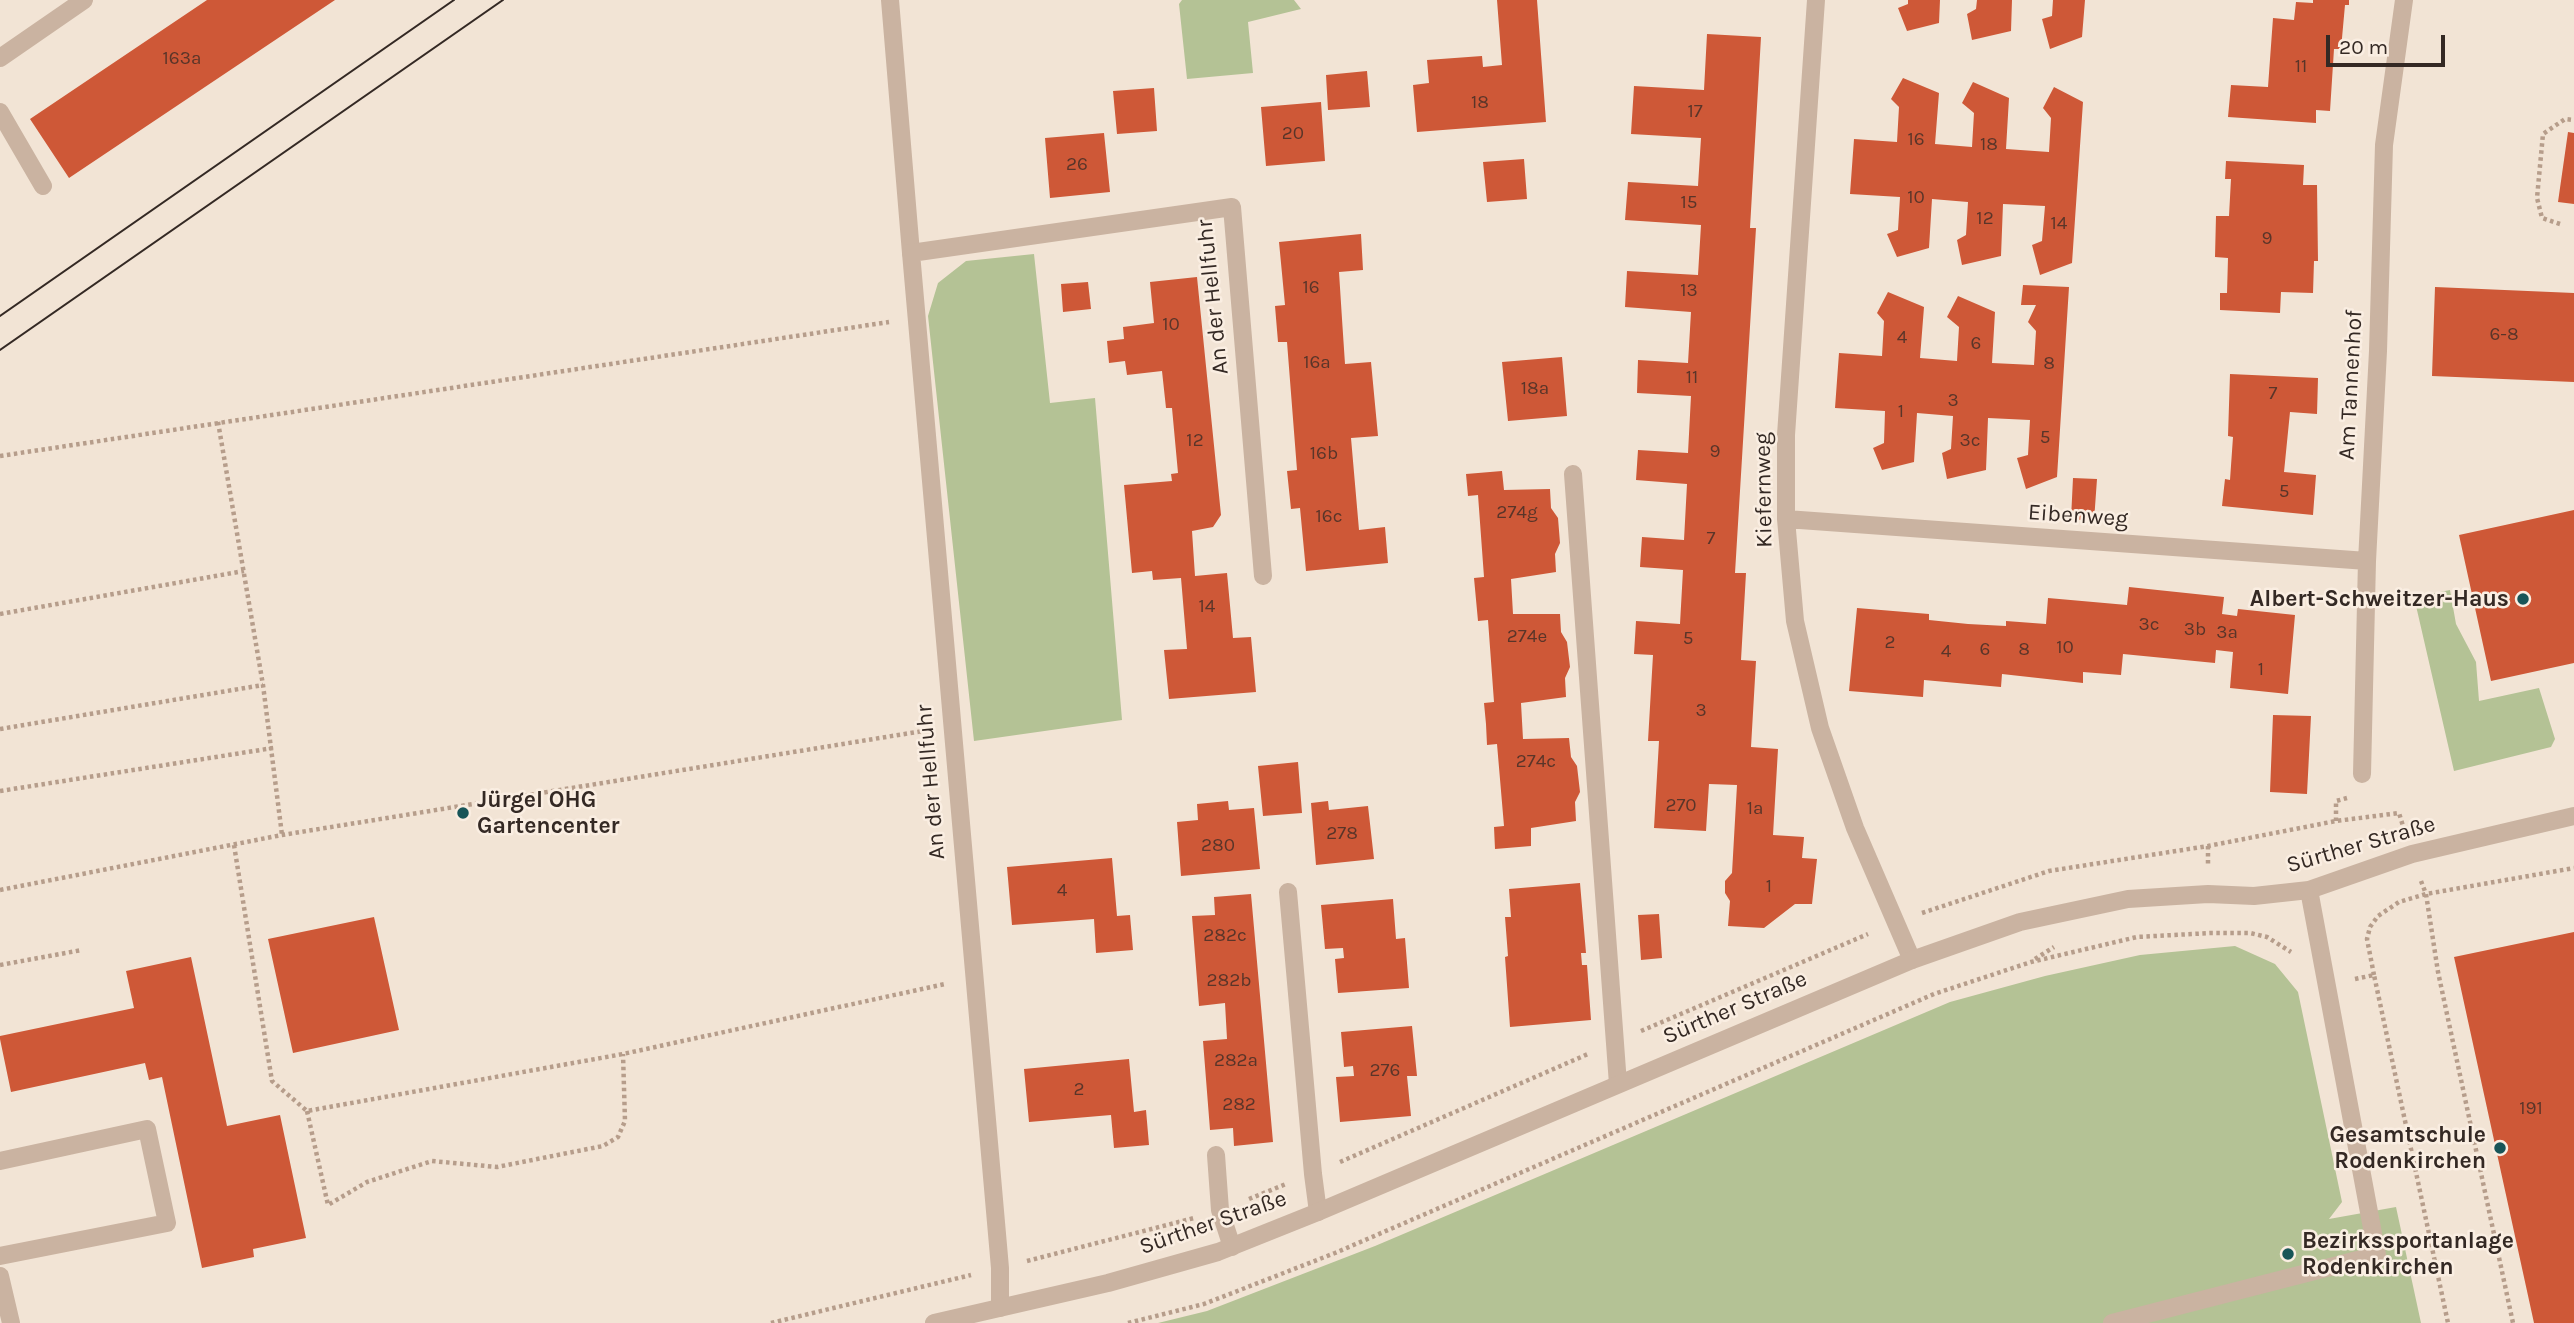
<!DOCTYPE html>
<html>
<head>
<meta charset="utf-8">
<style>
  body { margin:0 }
  #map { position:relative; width:2574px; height:1323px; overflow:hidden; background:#f2e4d5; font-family:Karla,sans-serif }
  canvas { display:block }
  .scale { position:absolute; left:2326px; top:35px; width:119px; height:32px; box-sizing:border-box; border:4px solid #342924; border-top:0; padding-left:9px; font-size:21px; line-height:24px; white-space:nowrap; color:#342924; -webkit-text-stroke:5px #faeee2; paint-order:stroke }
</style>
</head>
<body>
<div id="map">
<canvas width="2574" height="1323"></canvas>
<div class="scale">20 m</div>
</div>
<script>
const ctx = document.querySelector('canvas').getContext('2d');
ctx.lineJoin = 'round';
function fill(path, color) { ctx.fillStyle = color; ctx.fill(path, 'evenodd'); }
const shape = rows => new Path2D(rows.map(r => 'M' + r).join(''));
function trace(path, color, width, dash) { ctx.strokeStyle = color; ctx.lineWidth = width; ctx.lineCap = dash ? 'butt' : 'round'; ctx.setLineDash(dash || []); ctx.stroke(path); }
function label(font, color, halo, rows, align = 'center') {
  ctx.font = font + ' Karla,sans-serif'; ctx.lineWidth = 5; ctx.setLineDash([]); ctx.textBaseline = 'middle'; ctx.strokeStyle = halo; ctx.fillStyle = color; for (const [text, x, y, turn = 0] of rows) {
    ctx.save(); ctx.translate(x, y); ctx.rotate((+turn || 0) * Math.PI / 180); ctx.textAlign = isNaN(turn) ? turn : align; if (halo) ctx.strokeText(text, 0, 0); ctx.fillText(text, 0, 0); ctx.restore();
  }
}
const green = shape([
  [1182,0,1294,0,1301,9,1248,22,1253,73,1187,79,1179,4],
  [1034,254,1050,403,1095,398,1122,720,974,741,928,316,938,283,966,261],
  [2450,590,2456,624,2476,662,2479,701,2539,688,2555,739,2551,747,2454,771,2414,597],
  [2235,946,2275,964,2298,992,2342,1202,2329,1219,2396,1207,2421,1323,1158,1323,1207,1311,1375,1246,1950,1002,2045,976,2140,955]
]);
const building = shape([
  [207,0,335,0,69,178,30,119],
  [1497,0,1537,0,1546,122,1417,132,1413,85,1429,83,1427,60,1482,56,1483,67,1502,65],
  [1908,0,1940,0,1939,23,1907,31,1898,8,1908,4],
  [1977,0,2012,0,2011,31,1972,40,1967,14,1976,9],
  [2053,0,2085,0,2082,37,2050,49,2042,19,2052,16],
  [2313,0,2349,0,2349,5,2345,5,2341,49,2334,49,2330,111,2316,110,2316,123,2228,117,2231,85,2268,87,2273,18,2294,20,2296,2,2313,3],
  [1707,34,1761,37,1750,228,1756,228,1735,573,1746,573,1741,660,1756,661,1751,747,1778,749,1773,835,1804,837,1802,858,1817,859,1812,904,1795,904,1764,928,1728,926,1730,901,1725,893,1725,881,1732,873,1737,785,1709,784,1706,831,1654,828,1659,741,1648,741,1653,655,1634,654,1636,621,1680,624,1683,570,1640,567,1642,537,1684,540,1687,484,1636,480,1638,450,1688,453,1691,396,1637,393,1638,360,1688,363,1691,312,1625,307,1627,271,1698,275,1701,225,1625,220,1628,182,1698,186,1701,138,1631,134,1634,86,1704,90],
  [1367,71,1370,107,1328,110,1326,75],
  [1903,78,1939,93,1935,144,1972,147,1974,113,1962,103,1973,82,2009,98,2006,149,2049,152,2051,118,2043,108,2054,87,2083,102,2072,263,2040,275,2032,245,2042,241,2045,206,2003,204,2001,256,1962,265,1957,240,1966,235,1968,202,1932,199,1929,248,1897,257,1887,234,1898,230,1900,197,1850,194,1854,139,1897,142,1899,107,1891,99],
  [1154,88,1157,131,1117,134,1113,91],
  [1321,102,1325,161,1266,166,1261,107],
  [2568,132,2574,133,2574,204,2558,202],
  [1104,133,1110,192,1050,198,1045,138],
  [1524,159,1527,199,1487,202,1483,162],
  [2226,161,2304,165,2303,185,2317,185,2318,261,2314,261,2313,293,2281,292,2280,313,2220,310,2220,293,2227,293,2228,258,2215,257,2216,216,2229,216,2231,179,2225,179],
  [1361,234,1363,270,1339,272,1342,319,1345,364,1371,362,1378,436,1351,438,1359,530,1385,527,1388,563,1306,571,1300,508,1291,509,1287,471,1297,470,1287,342,1278,342,1275,306,1285,305,1279,242],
  [1197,277,1221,515,1213,527,1192,531,1195,576,1227,573,1233,638,1251,637,1256,692,1169,699,1164,650,1187,649,1181,578,1153,580,1152,571,1132,573,1124,485,1172,481,1171,474,1178,473,1172,408,1166,408,1162,371,1127,375,1125,361,1109,363,1107,341,1124,339,1123,327,1154,323,1150,282],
  [1088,282,1091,309,1063,312,1061,284],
  [2023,285,2069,287,2057,477,2026,489,2017,458,2028,455,2030,420,1988,418,1986,470,1947,479,1942,453,1951,449,1953,416,1917,413,1914,462,1882,470,1873,448,1884,443,1885,411,1835,408,1839,353,1882,356,1884,321,1877,313,1888,292,1924,307,1920,358,1957,361,1959,327,1947,317,1958,296,1995,312,1992,363,2034,365,2036,331,2028,322,2036,305,2021,305],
  [2435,287,2574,293,2574,382,2432,376],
  [1562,357,1567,416,1508,421,1502,362],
  [2230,374,2318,378,2317,414,2290,412,2284,472,2316,475,2313,515,2222,506,2225,479,2230,480,2233,437,2228,436],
  [1502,471,1504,490,1550,489,1551,508,1558,518,1560,543,1555,554,1556,572,1511,579,1513,614,1560,614,1561,632,1567,642,1570,667,1565,678,1566,697,1521,703,1523,739,1569,738,1571,757,1577,766,1580,792,1575,802,1576,821,1531,828,1531,846,1495,849,1494,827,1504,826,1497,744,1487,745,1486,724,1484,703,1494,702,1488,620,1478,621,1474,578,1484,577,1478,495,1468,496,1466,474],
  [2073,478,2097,479,2094,521,2071,519],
  [2574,510,2574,663,2491,681,2459,535],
  [2129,587,2224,597,2222,614,2237,616,2238,609,2295,615,2288,694,2230,688,2233,652,2216,650,2215,663,2123,654,2121,675,2083,672,2083,683,2002,674,2001,687,1924,680,1923,697,1849,691,1857,608,1929,614,1929,620,1968,624,2006,626,2006,621,2046,624,2048,598,2127,605],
  [2273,715,2311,716,2307,794,2270,792],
  [1298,762,1302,813,1263,816,1258,766],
  [1228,801,1229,810,1254,808,1260,869,1181,876,1177,822,1198,820,1197,804],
  [1328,801,1329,810,1368,806,1374,859,1316,865,1311,803],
  [1112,858,1117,916,1130,915,1133,950,1096,953,1094,919,1012,925,1007,867],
  [1580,883,1586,953,1581,953,1582,965,1587,965,1591,1020,1510,1027,1505,957,1508,956,1505,917,1511,917,1509,889],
  [1251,894,1273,1142,1234,1146,1233,1128,1210,1130,1203,1041,1227,1039,1225,1003,1199,1006,1192,916,1215,915,1214,897],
  [1393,899,1396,939,1405,938,1409,988,1338,993,1335,959,1344,958,1343,948,1325,949,1321,905],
  [1659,914,1662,958,1641,960,1638,915],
  [374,917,399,1030,293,1053,268,939],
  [2574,932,2574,1323,2534,1323,2454,957],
  [191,957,227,1126,280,1115,306,1238,253,1249,254,1257,202,1268,162,1077,149,1080,145,1063,11,1092,0,1039,0,1036,134,1008,126,971],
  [1412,1026,1417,1076,1407,1076,1411,1116,1340,1122,1336,1077,1354,1076,1353,1066,1344,1067,1341,1032],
  [1129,1059,1134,1112,1146,1110,1149,1145,1114,1148,1111,1115,1029,1122,1024,1069]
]);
const path = shape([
  [2560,224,2542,218,2537,198,2543,134,2565,119,2574,120],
  [218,422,263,685,282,835],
  [0,456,889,322],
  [0,614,244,571],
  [0,729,263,685],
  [0,791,273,748],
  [2336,821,2336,801,2347,798],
  [234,845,272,1081,307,1111,623,1054,945,984],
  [2208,846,2208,866],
  [2421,881,2426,894,2438,972,2513,1323],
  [0,890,282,835,923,731],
  [1922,913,2049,871,2208,846,2336,821,2399,813,2403,826],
  [2035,959,2054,947],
  [0,965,82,950],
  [2374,975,2367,939,2370,927,2378,916,2399,902,2426,894,2574,868],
  [2355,979,2374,975,2448,1323],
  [1641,1031,1868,934],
  [307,1111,328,1205,367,1182,432,1161,497,1167,603,1146,618,1137,625,1121,623,1054],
  [1340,1162,1588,1054],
  [1249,1199,1286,1184],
  [1027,1261,1194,1218],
  [771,1323,971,1275],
  [1128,1323,1204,1304,1335,1253,1934,994,2031,962,2137,937,2211,933,2250,933,2267,937,2291,952]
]);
const service = shape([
  [890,0,911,253],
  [0,58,84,0],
  [0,112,43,186],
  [1573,474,1618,1084],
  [1288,892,1313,1174,1318,1212],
  [1216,1155,1220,1210,1232,1247],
  [0,1161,147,1129,167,1223,0,1256],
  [0,1276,11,1323],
  [2112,1323,2377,1255,2309,890]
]);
const minor = shape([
  [1816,0,1786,435,1786,519,1795,621,1820,728,1855,828,1912,960],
  [1786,519,2367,561],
  [2362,774,2367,561,2378,351,2384,145,2404,0],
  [1000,1308,1000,1268,911,253,1232,207,1263,576]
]);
const tertiary = shape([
  [934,1323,1108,1283,1218,1252,1318,1212,1912,960,2020,922,2128,899,2208,894,2254,896,2309,890,2412,854,2574,816]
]);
const tram = shape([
  [0,316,454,0],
  [0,350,503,0]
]);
const markers = [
  [2523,599,7,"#185558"],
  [463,813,7,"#185558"],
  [2500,1148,7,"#185558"],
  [2288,1254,7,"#185558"]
];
const numberNames = [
  ["163a",182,59],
  ["11",2301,67],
  ["18",1480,103],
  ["17",1695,112],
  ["20",1293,134],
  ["16",1916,140],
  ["18",1989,145],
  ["26",1077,165],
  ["10",1916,198],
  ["15",1689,203],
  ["12",1985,219],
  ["14",2059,224],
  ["9",2267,239],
  ["16",1311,288],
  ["13",1689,291],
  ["10",1171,325],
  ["6-8",2504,335],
  ["4",1902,338],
  ["6",1976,344],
  ["16a",1317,363],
  ["8",2049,364],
  ["11",1692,378],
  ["18a",1535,389],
  ["7",2273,394],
  ["3",1953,401],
  ["1",1901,412],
  ["5",2045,438],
  ["12",1195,441],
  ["3c",1970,441],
  ["9",1715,452],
  ["16b",1324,454],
  ["5",2284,492],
  ["274g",1517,513],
  ["16c",1329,517],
  ["7",1711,539],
  ["14",1207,607],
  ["3c",2149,625],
  ["3b",2195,630],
  ["3a",2227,633],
  ["274e",1527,637],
  ["5",1688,639],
  ["2",1890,643],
  ["10",2065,648],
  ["6",1985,650],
  ["8",2024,650],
  ["4",1946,652],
  ["1",2261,670],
  ["3",1701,711],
  ["274c",1536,762],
  ["270",1681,806],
  ["1a",1755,809],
  ["278",1342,834],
  ["280",1218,846],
  ["1",1769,887],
  ["4",1062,891],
  ["282c",1225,936],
  ["282b",1229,981],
  ["282a",1236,1061],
  ["276",1385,1071],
  ["2",1079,1090],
  ["282",1239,1105],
  ["191",2531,1109]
];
const streetNames = [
  ["An der Hellfuhr",1213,297,-96],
  ["Am Tannenhof",2351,385,-87],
  ["Kiefernweg",1764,490,-91],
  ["Eibenweg",2078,516,4],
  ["An der Hellfuhr",931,782,-95],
  ["Sürther Straße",2361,845,-16],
  ["Sürther Straße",1735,1008,-23],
  ["Sürther Straße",1213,1223,-19]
];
const poiNames = [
  ["Albert-Schweitzer-Haus",2509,599],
  ["Jürgel OHG",477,800,"left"],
  ["Gartencenter",477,826,"left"],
  ["Gesamtschule",2486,1135],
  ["Rodenkirchen",2486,1161],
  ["Bezirkssportanlage",2302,1241,"left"],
  ["Rodenkirchen",2302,1267,"left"]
];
fill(green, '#b4c295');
fill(building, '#ce5837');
trace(path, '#b69d8b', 4.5, [3.5, 3.5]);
trace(service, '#cab3a1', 18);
trace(minor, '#cab3a1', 18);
trace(tertiary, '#cab3a1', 18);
trace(tram, '#342924', 2);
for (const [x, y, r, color] of markers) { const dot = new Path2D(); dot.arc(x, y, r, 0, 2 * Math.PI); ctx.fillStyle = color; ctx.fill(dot); trace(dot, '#faeee2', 2.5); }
label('19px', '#5a3529', null, numberNames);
label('23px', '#342924', '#faeee2', streetNames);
label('bold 23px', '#342924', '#faeee2', poiNames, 'right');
</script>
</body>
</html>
